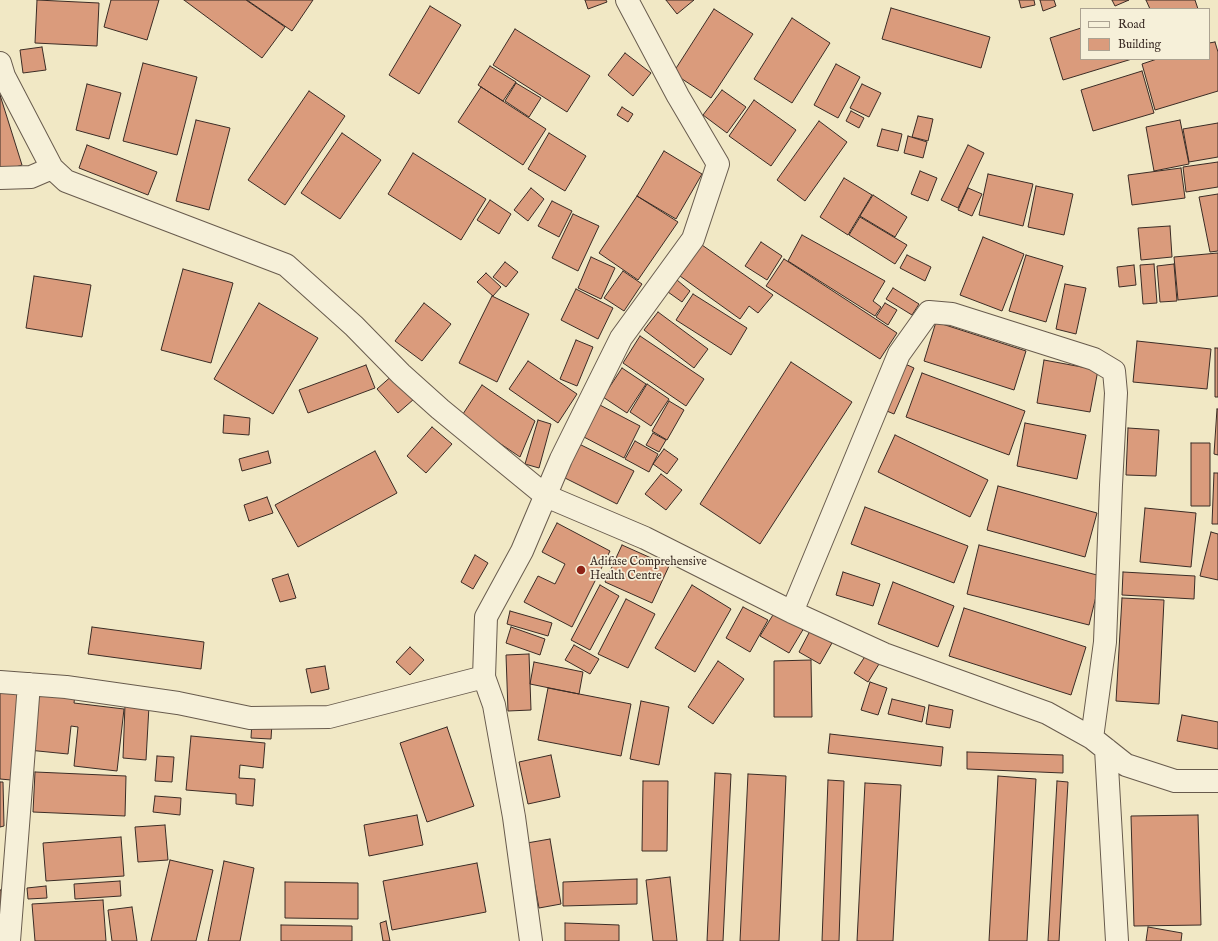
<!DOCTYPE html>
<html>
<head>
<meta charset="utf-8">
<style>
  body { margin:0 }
  #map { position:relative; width:1218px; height:941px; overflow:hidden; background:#f1e8c5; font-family:"IM FELL English",serif }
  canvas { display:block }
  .legend { position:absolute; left:1080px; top:8px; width:130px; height:52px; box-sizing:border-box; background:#f6f0d9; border:1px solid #aba291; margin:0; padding:5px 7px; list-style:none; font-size:12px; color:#3b2c25 }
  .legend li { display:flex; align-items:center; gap:8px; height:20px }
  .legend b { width:20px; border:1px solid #aba291 }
</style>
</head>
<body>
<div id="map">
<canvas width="1218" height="941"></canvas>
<ul class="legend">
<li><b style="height:5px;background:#f6f0d9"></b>Road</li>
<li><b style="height:11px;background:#da9b7c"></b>Building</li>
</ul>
</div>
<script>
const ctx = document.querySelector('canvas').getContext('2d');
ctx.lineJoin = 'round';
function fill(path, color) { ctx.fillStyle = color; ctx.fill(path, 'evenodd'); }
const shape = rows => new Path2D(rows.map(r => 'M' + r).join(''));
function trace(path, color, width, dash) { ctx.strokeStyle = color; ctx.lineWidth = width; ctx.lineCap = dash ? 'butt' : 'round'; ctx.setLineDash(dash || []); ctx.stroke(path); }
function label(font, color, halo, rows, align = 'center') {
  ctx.font = font + ' "IM FELL English",serif'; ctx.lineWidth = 3.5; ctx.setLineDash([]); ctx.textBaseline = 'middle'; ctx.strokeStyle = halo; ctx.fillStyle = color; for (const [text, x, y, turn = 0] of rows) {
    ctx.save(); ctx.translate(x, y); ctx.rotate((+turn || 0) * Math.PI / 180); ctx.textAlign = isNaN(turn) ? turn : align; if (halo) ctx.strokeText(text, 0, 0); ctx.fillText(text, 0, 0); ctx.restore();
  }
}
const building = shape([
  [37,0,99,3,97,46,35,43,37,0],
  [111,0,159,0,147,40,104,27,111,0],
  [184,0,246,0,285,27,262,58,184,0],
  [247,0,313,0,292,31,247,0],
  [585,0,606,0,607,2,588,9,585,0],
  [666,0,694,0,677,14,666,0],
  [1019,0,1034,0,1035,5,1021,8,1019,0],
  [1040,0,1054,0,1056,6,1043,11,1040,0],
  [1112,0,1129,0,1115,6,1112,0],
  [1146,0,1195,0,1198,9,1150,9,1146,0],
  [430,6,461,25,419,94,389,75,430,6],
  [891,8,990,37,981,68,882,39,891,8],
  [714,9,753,34,711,98,673,73,714,9],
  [792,18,830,43,792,103,754,79,792,18],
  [1081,28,1081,59,1132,59,1063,80,1050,38,1081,28],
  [515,29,590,76,567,112,493,65,515,29],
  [1215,42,1218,52,1218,91,1155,110,1142,64,1157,59,1209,59,1209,43,1215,42],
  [42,47,46,70,23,73,20,50,42,47],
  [625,53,651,73,633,96,608,75,625,53],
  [143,63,197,77,177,155,123,141,143,63],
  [836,64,860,77,838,118,814,105,836,64],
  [490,66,516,82,503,101,478,85,490,66],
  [1142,71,1154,113,1093,131,1081,90,1142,71],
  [516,83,541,98,529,117,505,101,516,83],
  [87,84,121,93,109,139,76,130,87,84],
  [862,84,881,93,869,117,850,108,862,84],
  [481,87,546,129,523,165,458,122,481,87],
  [722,90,746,107,727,133,703,115,722,90],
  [309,91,345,116,285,205,248,180,309,91],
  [0,95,22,165,0,172,0,95],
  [754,100,796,130,771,166,729,136,754,100],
  [622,107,633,114,628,122,617,115,622,107],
  [851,111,864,118,859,128,846,121,851,111],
  [918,116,933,119,928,141,912,137,918,116],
  [196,120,230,128,209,210,176,201,196,120],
  [1180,120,1189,164,1154,171,1146,127,1180,120],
  [819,121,847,142,805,201,777,180,819,121],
  [1218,123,1218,157,1189,162,1183,129,1218,123],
  [882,129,902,134,898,151,877,146,882,129],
  [342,133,381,160,340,219,301,193,342,133],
  [549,133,586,156,565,191,528,169,549,133],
  [908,136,927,142,923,158,904,153,908,136],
  [87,145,157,172,148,195,79,168,87,145],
  [968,145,984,153,958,208,941,200,968,145],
  [664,151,702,174,676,219,637,196,664,151],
  [413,153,486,199,461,240,388,194,413,153],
  [1218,162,1218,187,1186,192,1183,167,1218,162],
  [1181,168,1185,198,1132,205,1128,175,1181,168],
  [920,171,937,178,928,201,911,194,920,171],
  [988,174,1033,184,1023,226,979,215,988,174],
  [844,178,872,195,848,235,820,217,844,178],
  [1036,186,1073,194,1064,235,1028,227,1036,186],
  [531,188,544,199,528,221,514,210,531,188],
  [968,188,982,194,972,216,958,210,968,188],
  [1218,194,1218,251,1210,252,1199,197,1218,194],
  [873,195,907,217,895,237,860,216,873,195],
  [637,196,678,222,638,280,599,253,637,196],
  [490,200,511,214,499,234,477,220,490,200],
  [552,201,572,211,559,237,538,226,552,201],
  [573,214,599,226,578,271,552,258,573,214],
  [860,217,907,245,895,264,849,235,860,217],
  [1170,226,1172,257,1141,260,1138,228,1170,226],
  [802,235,885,281,873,301,881,307,875,316,788,261,802,235],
  [983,237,1024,254,1002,311,960,295,983,237],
  [761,242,782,256,767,280,745,266,761,242],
  [702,245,773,295,758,313,749,306,740,319,680,276,702,245],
  [1218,253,1218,296,1178,300,1174,257,1218,253],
  [907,255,931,267,925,281,900,268,907,255],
  [1026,255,1063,266,1046,322,1009,311,1026,255],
  [591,257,615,268,601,299,578,288,591,257],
  [784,259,897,333,880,359,766,286,784,259],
  [505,262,518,272,506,287,493,277,505,262],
  [1154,264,1157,303,1143,304,1140,265,1154,264],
  [1174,264,1177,301,1160,302,1157,266,1174,264],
  [1134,265,1136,285,1119,287,1117,267,1134,265],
  [183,269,233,283,211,363,161,350,183,269],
  [623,271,642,284,624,311,604,298,623,271],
  [486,273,501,287,493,296,477,282,486,273],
  [34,276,91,285,82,337,26,328,34,276],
  [677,280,690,291,682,302,668,292,677,280],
  [1065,284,1086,288,1076,334,1056,329,1065,284],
  [893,288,919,304,912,315,886,299,893,288],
  [576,289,613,308,598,339,561,320,576,289],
  [693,294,747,328,731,355,676,320,693,294],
  [492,296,529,314,497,382,459,363,492,296],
  [259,303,318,338,273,414,214,379,259,303],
  [424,303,451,324,422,361,395,341,424,303],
  [885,303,897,310,888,325,876,317,885,303],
  [658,312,708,349,694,368,644,330,658,312],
  [936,322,1026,351,1014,390,924,361,936,322],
  [640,336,704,379,686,406,623,363,640,336],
  [576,340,593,347,577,386,560,379,576,340],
  [1137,341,1211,349,1207,389,1133,382,1137,341],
  [1215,348,1218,348,1218,397,1215,397,1215,348],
  [1044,360,1098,370,1090,412,1037,403,1044,360],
  [528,361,577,394,558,423,509,389,528,361],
  [791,362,852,402,760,544,700,504,791,362],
  [903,363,914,368,894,414,882,409,903,363],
  [366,365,375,388,308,413,299,390,366,365],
  [622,368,646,384,627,413,603,397,622,368],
  [922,373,1025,411,1009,455,906,417,922,373],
  [394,374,414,399,398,413,377,389,394,374],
  [647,384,669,399,651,426,630,412,647,384],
  [482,385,535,421,520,457,461,417,482,385],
  [669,401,684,410,667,440,652,431,669,401],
  [598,404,640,426,624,458,582,436,598,404],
  [1217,409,1218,409,1218,455,1214,454,1217,409],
  [224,415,250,418,249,435,223,433,224,415],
  [538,420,551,424,539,468,525,464,538,420],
  [1025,423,1086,435,1077,479,1017,466,1025,423],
  [432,427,452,444,426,473,407,456,432,427],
  [1128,428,1159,430,1156,476,1126,475,1128,428],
  [653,433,666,440,659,452,646,445,653,433],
  [895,435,988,480,970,517,878,472,895,435],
  [635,441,658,454,649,472,625,459,635,441],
  [575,442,634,471,617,504,559,475,575,442],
  [1191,443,1210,443,1210,506,1191,506,1191,443],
  [664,449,678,459,667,474,653,464,664,449],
  [268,451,271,463,242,471,239,459,268,451],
  [375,451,397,493,298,547,275,505,375,451],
  [1214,473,1218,473,1218,524,1212,524,1214,473],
  [661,474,682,490,666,510,645,494,661,474],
  [998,486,1097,513,1085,557,987,530,998,486],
  [267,497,273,513,249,521,244,505,267,497],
  [865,507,968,546,954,583,851,544,865,507],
  [1145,508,1196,513,1191,567,1140,562,1145,508],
  [557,523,610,551,572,627,524,602,538,576,555,584,565,564,542,552,557,523],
  [1211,532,1218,534,1218,580,1200,576,1211,532],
  [622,545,669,566,652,603,605,582,622,545],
  [979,545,1101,576,1089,625,967,594,979,545],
  [475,555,488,563,473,589,461,582,475,555],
  [843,572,880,584,873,606,836,595,843,572],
  [1123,572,1195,576,1194,599,1122,595,1123,572],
  [288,574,296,598,280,602,272,579,288,574],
  [893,582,954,606,938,647,878,624,893,582],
  [600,585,619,596,590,650,571,640,600,585],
  [692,585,731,609,695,672,655,648,692,585],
  [1122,598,1164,600,1159,704,1116,701,1122,598],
  [626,599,655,614,628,668,598,654,626,599],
  [743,607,768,620,750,652,726,638,743,607],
  [964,608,1086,647,1071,695,949,656,964,608],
  [776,610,804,628,789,653,760,636,776,610],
  [510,611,552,623,548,636,507,624,510,611],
  [92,627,204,642,201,669,88,654,92,627],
  [511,627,545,639,540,655,506,643,511,627],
  [810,631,832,643,820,664,799,652,810,631],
  [574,645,599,659,590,674,565,660,574,645],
  [410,647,424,660,410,675,396,662,410,647],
  [529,654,531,710,508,711,506,655,529,654],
  [866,655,879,664,868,682,854,673,866,655],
  [811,660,812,717,774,717,774,661,811,660],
  [718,661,744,679,713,724,688,707,718,661],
  [534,662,583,672,579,694,530,684,534,662],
  [325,666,329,689,311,693,306,669,325,666],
  [870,682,887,688,878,715,861,710,870,682],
  [548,688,631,704,621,756,538,740,548,688],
  [0,689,19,691,11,780,0,779,0,689],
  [34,689,75,694,74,703,124,709,117,771,74,766,78,727,71,726,68,754,28,750,34,689],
  [892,699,925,707,922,722,888,714,892,699],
  [641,701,669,707,659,765,630,759,641,701],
  [125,705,149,706,146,760,123,758,125,705],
  [929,705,953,710,950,728,926,724,929,705],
  [1182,715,1218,722,1218,749,1177,741,1182,715],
  [252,721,272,723,271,739,251,738,252,721],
  [447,727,474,806,427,822,400,743,447,727],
  [830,734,943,747,941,766,828,753,830,734],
  [191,736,265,743,263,768,240,765,239,778,255,779,253,806,236,804,236,794,186,790,191,736],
  [967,752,1063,755,1063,773,967,769,967,752],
  [551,755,560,797,528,804,519,762,551,755],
  [157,756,174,757,172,782,155,781,157,756],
  [35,772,126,776,125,816,33,812,35,772],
  [715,773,731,774,723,941,707,941,715,773],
  [748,774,786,776,779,941,740,941,748,774],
  [998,776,1036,779,1027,941,989,941,998,776],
  [828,780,844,781,839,941,822,941,828,780],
  [643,781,668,781,667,851,642,851,643,781],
  [1057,781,1068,782,1059,941,1048,941,1057,781],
  [0,782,3,782,4,826,0,827,0,782],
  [865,783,901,785,893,941,857,941,865,783],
  [155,796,181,798,180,815,153,812,155,796],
  [417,815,423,845,369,856,364,825,417,815],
  [1198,815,1201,925,1134,926,1131,816,1198,815],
  [165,825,168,860,138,862,135,827,165,825],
  [121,837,124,876,46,881,43,843,121,837],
  [550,839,561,904,539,908,527,843,550,839],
  [170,860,213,870,196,941,151,941,170,860],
  [224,861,254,868,240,941,208,941,224,861],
  [477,863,486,912,392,930,383,881,477,863],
  [670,877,677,941,653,941,646,880,670,877],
  [637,879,637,904,563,906,563,882,637,879],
  [120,881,121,896,75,899,74,884,120,881],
  [285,882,358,883,358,919,285,918,285,882],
  [46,886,47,898,28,899,27,888,46,886],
  [0,890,5,890,5,907,0,907,0,890],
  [103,900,106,941,35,941,32,904,103,900],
  [132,907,137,941,112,941,108,910,132,907],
  [386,921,390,941,383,941,380,923,386,921],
  [565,923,619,925,619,941,565,941,565,923],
  [281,925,352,926,352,941,281,941,281,925],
  [1148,927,1182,933,1181,941,1146,941,1148,927]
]);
const minor = shape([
  [0,63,4,76,52,168,66,181,286,265,354,326,401,374,440,409,546,496,645,538,792,612,884,654,1047,713,1092,738,1126,765,1175,781,1218,781],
  [0,178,31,177,52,168],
  [792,612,899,354,929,312,952,314,1094,359,1114,371,1116,393,1111,485,1105,642,1092,738],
  [0,682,66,687,178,703,250,718,329,717,484,677],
  [1106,749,1117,941],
  [9,941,29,684],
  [531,941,514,817,494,705,484,677,486,617,522,551,561,459,621,338,693,239,718,164,678,96,627,0]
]);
const markers = [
  [581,570,5,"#8f2418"]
];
const poiNames = [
  ["Adifase Comprehensive",590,563],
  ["Health Centre",590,577]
];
fill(building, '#da9b7c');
trace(building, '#3b2c25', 1);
trace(minor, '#685b4d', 24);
trace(minor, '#f6f0d9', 22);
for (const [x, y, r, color] of markers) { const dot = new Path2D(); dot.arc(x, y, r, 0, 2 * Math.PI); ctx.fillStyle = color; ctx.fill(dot); trace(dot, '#f6f0d9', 1.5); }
label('12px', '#3b2c25', '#f6f0d9', poiNames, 'left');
</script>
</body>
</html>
